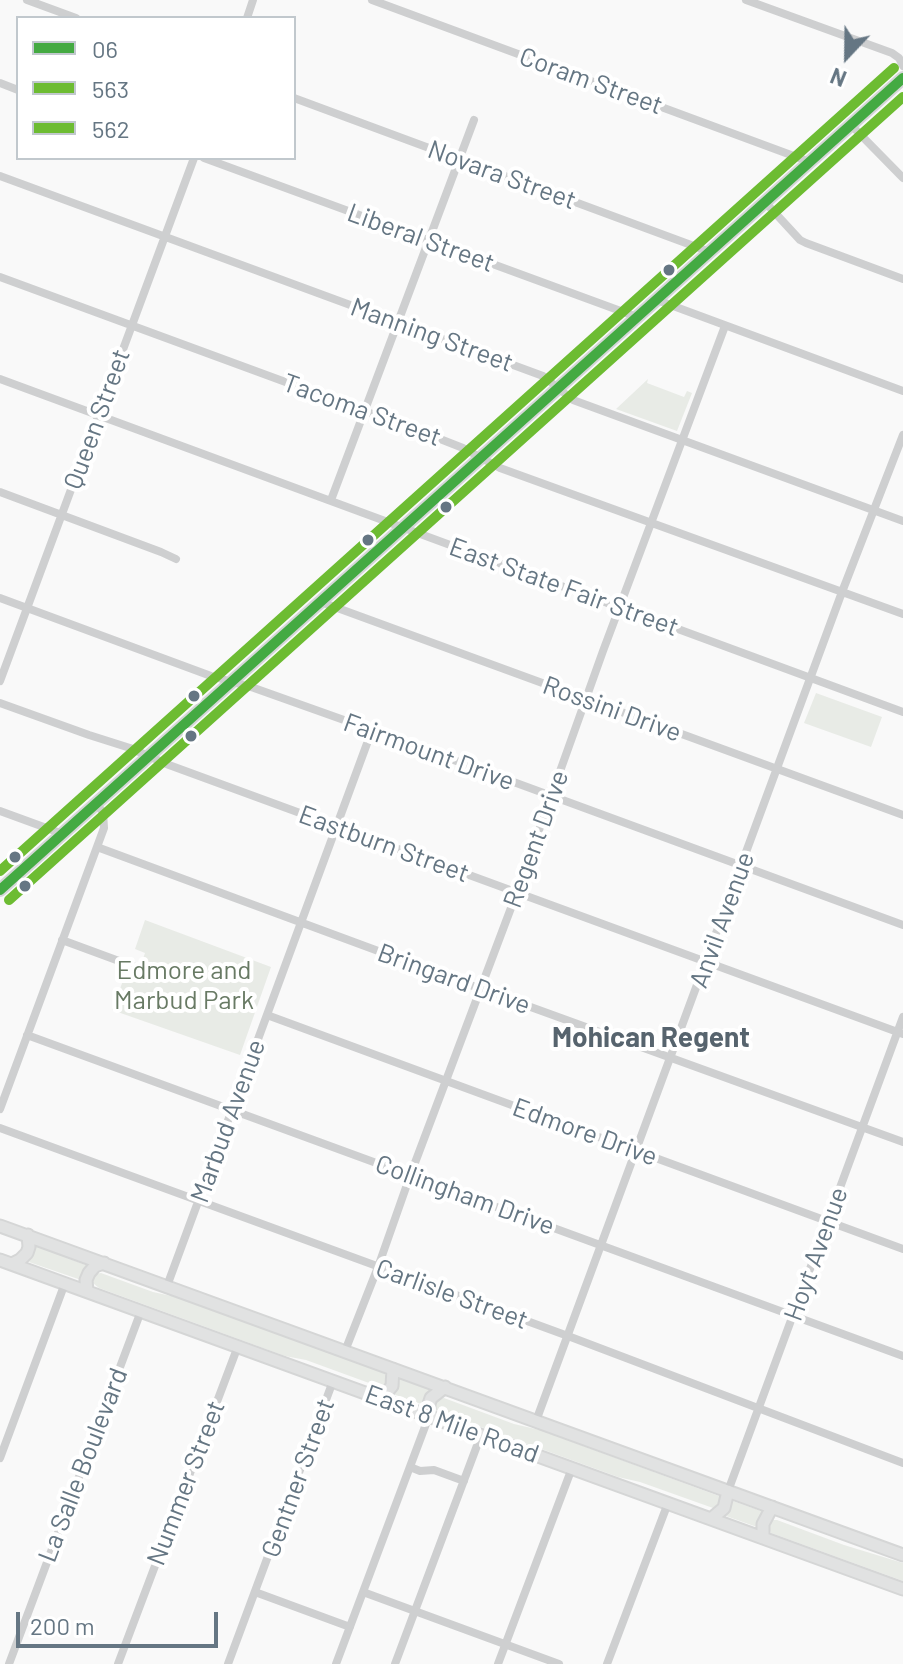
<!DOCTYPE html>
<html>
<head>
<meta charset="utf-8">
<style>
  body { margin:0 }
  #map { position:relative; width:903px; height:1664px; overflow:hidden; background:#f9f9f9; font-family:Barlow,sans-serif }
  canvas { display:block }
  .legend { position:absolute; left:16px; top:16px; width:280px; height:144px; box-sizing:border-box; background:#fff; border:2px solid #c1c8cd; margin:0; padding:10px 14px; list-style:none; font-size:24px; color:#657683 }
  .legend li { display:flex; align-items:center; gap:16px; height:40px }
  .legend b { width:40px; border:2px solid #c1c8cd }
  .north { position:absolute; left:807px; top:16px; width:80px; height:80px; -webkit-text-stroke:6px #fff; paint-order:stroke; rotate:202deg; font-size:22px; font-weight:700; line-height:32px; text-align:center; color:#657683 }
  .north::after { content:''; display:block; margin:auto; width:28px; height:36px; background:#657683; clip-path:polygon(50% 0,100% 100%,50% 72%,0 100%) }
  .scale { position:absolute; left:16px; top:1612px; width:202px; height:36px; box-sizing:border-box; border:4px solid #657683; border-top:0; padding-left:10px; font-size:24px; line-height:28px; white-space:nowrap; color:#657683; -webkit-text-stroke:6px #fff; paint-order:stroke }
</style>
</head>
<body>
<div id="map">
<canvas width="903" height="1664"></canvas>
<ul class="legend">
<li><b style="height:10px;background:#44aa42"></b>06</li>
<li><b style="height:10px;background:#6dbc32"></b>563</li>
<li><b style="height:10px;background:#6dbc32"></b>562</li>
</ul>
<div class="north">N</div>
<div class="scale">200 m</div>
</div>
<script>
const ctx = document.querySelector('canvas').getContext('2d');
ctx.lineJoin = 'round';
function fill(path, color) { ctx.fillStyle = color; ctx.fill(path, 'evenodd'); }
const shape = rows => new Path2D(rows.map(r => 'M' + r).join(''));
function trace(path, color, width, dash) { ctx.strokeStyle = color; ctx.lineWidth = width; ctx.lineCap = dash ? 'butt' : 'round'; ctx.setLineDash(dash || []); ctx.stroke(path); }
function label(font, color, halo, rows, align = 'center') {
  ctx.font = font + ' Barlow,sans-serif'; ctx.lineWidth = 8; ctx.setLineDash([]); ctx.textBaseline = 'middle'; ctx.strokeStyle = halo; ctx.fillStyle = color; for (const [text, x, y, turn = 0] of rows) {
    ctx.save(); ctx.translate(x, y); ctx.rotate((+turn || 0) * Math.PI / 180); ctx.textAlign = isNaN(turn) ? turn : align; if (halo) ctx.strokeText(text, 0, 0); ctx.fillText(text, 0, 0); ctx.restore();
  }
}
const green = shape([
  [648,379,647,383,684,397,687,391,692,393,677,431,616,409],
  [816,693,882,717,871,747,804,723],
  [145,920,271,967,240,1055,112,1010,124,978,135,982,145,953,135,949],
  [36,1246,88,1266,83,1273,81,1280,29,1262],
  [101,1273,153,1292,176,1297,384,1373,389,1378,386,1385,380,1387,306,1360,285,1356,99,1288,93,1283,92,1278,95,1274],
  [400,1379,430,1390,424,1405,393,1394,398,1387],
  [444,1398,514,1424,540,1430,719,1496,722,1503,717,1508,713,1508,640,1482,618,1477,440,1412,435,1409,436,1402,438,1399],
  [733,1501,764,1512,760,1518,757,1527,726,1516],
  [772,1520,777,1520,844,1545,903,1563,903,1581,771,1533,768,1526]
]);
const minor = shape([
  [27,0,76,18],
  [372,0,810,162],
  [746,0,892,53,899,58,903,66],
  [247,18,253,0],
  [0,83,18,90],
  [294,98,710,252],
  [851,125,903,178],
  [204,158,637,317],
  [0,176,543,376,573,400,903,521],
  [765,202,800,240,806,243,903,279],
  [0,277,435,437,463,448,500,468,903,614],
  [657,300,903,391],
  [0,379,903,712],
  [0,492,161,552,176,559],
  [331,500,474,120],
  [0,598,211,676,254,688,372,730,903,925],
  [321,602,903,815],
  [0,681,194,158],
  [0,703,89,735,130,748,169,765,903,1034],
  [0,811,63,834],
  [97,847,481,989,903,1142],
  [62,940,138,968],
  [267,1015,903,1249],
  [27,1035,903,1356],
  [0,1109,104,828,103,812,96,804],
  [0,1128,568,1336,903,1463],
  [167,1286,372,730],
  [345,1351,378,1267,410,1176,514,900,603,651,725,326],
  [536,1421,842,592,903,435],
  [0,1458,65,1283],
  [410,1467,420,1471,434,1470,464,1481],
  [728,1491,903,1017],
  [255,1592,350,1627],
  [363,1592,559,1664],
  [9,1664,141,1311],
  [118,1664,238,1346],
  [228,1664,333,1381],
  [336,1664,429,1416],
  [395,1664,481,1435],
  [498,1664,572,1468],
  [607,1664,668,1503]
]);
const major = shape([
  [0,890,903,78]
]);
const highway = shape([
  [0,1226,903,1555],
  [0,1260,903,1589],
  [12,1264,20,1260,27,1253,29,1247,28,1235],
  [87,1291,86,1280,89,1273,95,1266,104,1263],
  [377,1397,387,1392,392,1386,393,1369],
  [429,1416,429,1404,431,1398,445,1387],
  [711,1519,724,1508,728,1491],
  [763,1538,763,1524,772,1507]
]);
const bus1 = shape([
  [0,890,903,78]
]);
const bus2 = shape([
  [9,900,903,97]
]);
const bus3 = shape([
  [0,871,894,68]
]);
const markers = [
  [669,270,7,"#657683"],
  [446,507,7,"#657683"],
  [368,540,7,"#657683"],
  [194,696,7,"#657683"],
  [191,736,7,"#657683"],
  [15,857,7,"#657683"],
  [25,886,7,"#657683"]
];
const streetNames = [
  ["Coram Street",591,81,20],
  ["Novara Street",502,175,20],
  ["Liberal Street",421,238,20],
  ["Manning Street",432,335,20],
  ["Tacoma Street",362,410,20],
  ["Queen Street",97,419,-70],
  ["East State Fair Street",564,587,20],
  ["Rossini Drive",612,709,20],
  ["Fairmount Drive",429,752,20],
  ["Regent Drive",536,839,-70],
  ["Eastburn Street",384,844,20],
  ["Anvil Avenue",722,920,-70],
  ["Bringard Drive",454,979,20],
  ["Marbud Avenue",228,1121,-70],
  ["Edmore Drive",585,1132,20],
  ["Collingham Drive",465,1195,20],
  ["Hoyt Avenue",816,1254,-70],
  ["Carlisle Street",452,1294,20],
  ["East 8 Mile Road",452,1424,20],
  ["La Salle Boulevard",83,1465,-69],
  ["Gentner Street",298,1478,-70],
  ["Nummer Street",186,1483,-69]
];
const parkNames = [
  ["Edmore and",184,970],
  ["Marbud Park",184,1000]
];
const neighbourhoodNames = [
  ["Mohican Regent",651,1038]
];
fill(green, '#e8ebe6');
trace(major, '#d5d6d7', 14);
trace(highway, '#d5d6d6', 15);
trace(minor, '#cecfd0', 8);
trace(major, '#e1e2e2', 10);
trace(highway, '#e1e2e2', 11);
trace(bus1, '#44aa42', 10);
trace(bus2, '#6dbc32', 10);
trace(bus3, '#6dbc32', 10);
for (const [x, y, r, color] of markers) { const dot = new Path2D(); dot.arc(x, y, r, 0, 2 * Math.PI); ctx.fillStyle = color; ctx.fill(dot); trace(dot, '#fff', 3); }
label('26px', '#657683', '#fff', streetNames);
label('26px', '#687a64', '#fff', parkNames);
label('bold 28px', '#57646e', '#fff', neighbourhoodNames);
</script>
</body>
</html>
